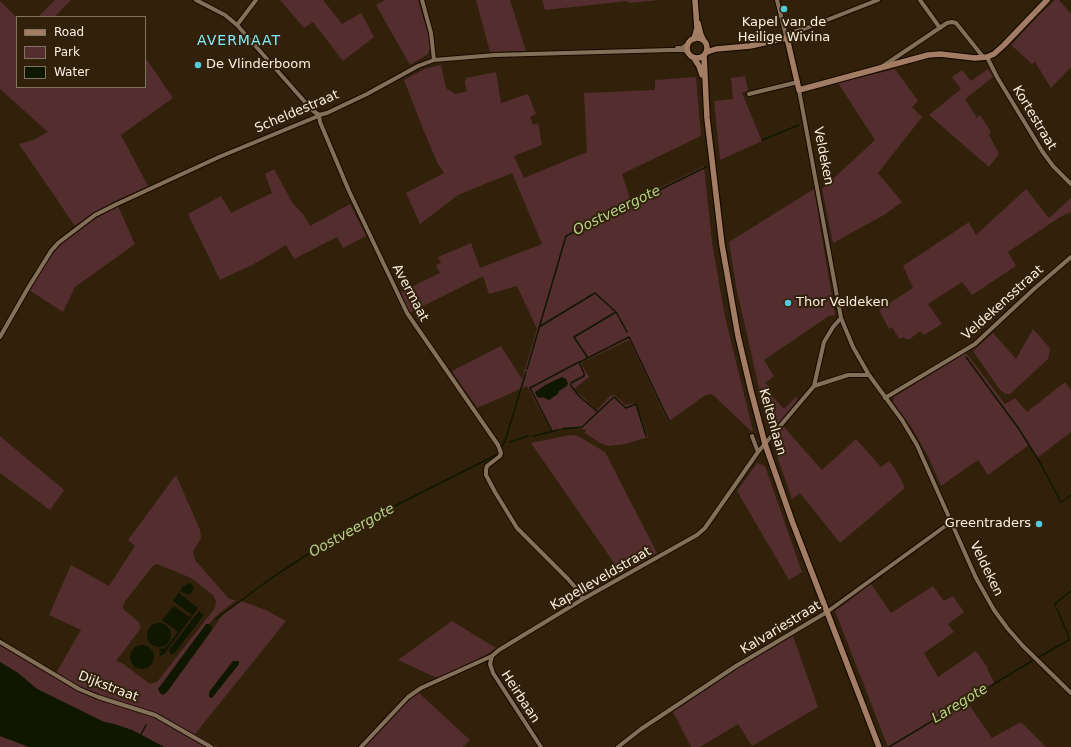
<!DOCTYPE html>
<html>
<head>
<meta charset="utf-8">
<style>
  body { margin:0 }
  #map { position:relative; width:1071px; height:747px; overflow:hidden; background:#31210b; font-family:"DejaVu Sans",sans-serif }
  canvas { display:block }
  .legend { position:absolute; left:16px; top:16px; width:130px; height:72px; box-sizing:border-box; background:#31210b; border:1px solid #817361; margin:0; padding:5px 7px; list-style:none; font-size:12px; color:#faefe2 }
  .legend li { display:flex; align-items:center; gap:8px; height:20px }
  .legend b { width:20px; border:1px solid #817361 }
</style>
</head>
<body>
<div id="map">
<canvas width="1071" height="747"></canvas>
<ul class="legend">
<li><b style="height:5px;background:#a27d63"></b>Road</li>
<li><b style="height:11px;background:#542d2f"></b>Park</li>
<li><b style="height:11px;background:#0f1701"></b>Water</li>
</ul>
</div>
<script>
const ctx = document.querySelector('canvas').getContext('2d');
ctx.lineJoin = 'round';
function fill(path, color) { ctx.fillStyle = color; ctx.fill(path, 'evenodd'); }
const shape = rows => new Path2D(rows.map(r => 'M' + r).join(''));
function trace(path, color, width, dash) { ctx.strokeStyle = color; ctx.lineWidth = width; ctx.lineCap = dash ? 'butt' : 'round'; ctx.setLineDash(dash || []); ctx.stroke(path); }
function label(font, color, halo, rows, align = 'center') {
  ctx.font = font + ' "DejaVu Sans",sans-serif'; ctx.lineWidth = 4; ctx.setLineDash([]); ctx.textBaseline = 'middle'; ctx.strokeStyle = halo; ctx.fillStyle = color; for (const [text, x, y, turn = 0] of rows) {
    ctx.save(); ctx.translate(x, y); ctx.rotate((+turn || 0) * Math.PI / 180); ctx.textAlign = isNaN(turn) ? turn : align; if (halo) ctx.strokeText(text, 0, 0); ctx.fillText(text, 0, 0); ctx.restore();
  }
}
const green = shape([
  [55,0,71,0,56,15,58,17,38,17],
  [280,0,323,0,342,24,361,13,374,37,343,61,313,22,304,28],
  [385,0,418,0,430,41,430,48,428,54,410,65,376,5],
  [476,0,510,0,526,51,490,52],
  [542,0,659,0,629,3,628,1,545,10],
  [1055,0,1059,0,1071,14,1071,67,1051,88,1035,62,1032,64,1011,45,1038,16],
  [0,1,17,18,17,87,145,87,145,57,173,98,121,135,148,186,113,202,75,226,19,144,33,140,48,132,0,89],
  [441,65,446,88,455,94,467,91,465,83,466,78,496,72,501,103,528,94,536,114,530,117,533,125,538,123,542,145,514,156,524,178,587,152,584,93,655,90,655,80,696,77,701,136,622,174,631,202,704,166,712,242,725,317,753,431,751,431,713,395,709,394,704,396,668,422,629,340,581,363,589,377,574,389,597,410,610,396,614,395,626,405,636,403,648,437,626,444,608,446,600,443,585,433,586,430,574,427,566,427,551,431,527,386,477,408,452,371,501,346,522,379,537,329,517,286,489,294,483,276,409,313,399,293,440,273,436,265,441,263,438,257,471,243,480,268,542,244,512,173,458,195,420,224,406,193,444,173,438,164,425,134,404,80,424,69],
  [895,69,918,101,912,107,922,117,878,173,902,202,884,215,833,243,822,189,875,140,838,83],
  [988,69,993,77,965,99,977,118,980,115,991,132,989,135,999,154,989,167,929,115,961,89,952,77,962,70,971,81],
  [745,76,748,91,742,93,762,141,720,160,714,101,733,99,731,78],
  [274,169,293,204,303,214,310,226,350,204,366,236,343,248,337,237,294,259,286,245,254,264,220,280,188,214,221,196,231,213,272,193,265,174],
  [814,189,835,315,829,316,764,360,774,376,765,383,769,386,772,396,784,409,796,397,798,399,775,428,770,425,766,419,736,286,729,242],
  [1026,189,1049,218,1071,198,1071,212,1060,217,1008,252,1016,266,975,293,972,295,962,282,928,304,942,324,924,335,920,331,910,339,905,339,904,337,899,339,892,327,889,329,879,310,913,288,903,266,969,222,976,235],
  [118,206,135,244,75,287,63,312,29,290,48,259,63,242,86,224],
  [1033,329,1049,347,1050,350,1048,359,1010,394,1006,394,1000,390,973,351,993,333,1016,359],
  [966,353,1005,404,1015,398,1027,412,1065,382,1071,390,1071,432,1037,458,1029,445,988,475,978,460,941,486,929,458,912,428,893,402,894,397],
  [783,426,822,470,856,439,881,467,889,461,896,470,905,488,840,543,800,493,792,499,772,442,772,439],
  [570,435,578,436,605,452,657,553,621,573,531,443],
  [0,436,64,490,50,510,0,473],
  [757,463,765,466,802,572,789,580,737,491],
  [176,475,200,530,201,538,193,552,195,560,229,599,236,600,215,617,209,624,206,624,212,630,222,615,241,601,266,610,286,621,195,734,217,747,164,747,132,730,114,724,104,722,37,689,18,673,0,662,0,642,55,675,81,630,49,615,71,565,109,586,135,546,128,540],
  [157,564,191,578,213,595,216,601,215,608,157,682,150,684,122,663,116,661,141,628,138,621,124,610,123,606,125,601,153,566],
  [871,584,891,613,933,586,944,601,953,596,964,612,948,624,954,632,924,653,938,677,976,651,988,668,987,669,995,684,967,702,992,738,1021,722,1046,747,888,747,835,611],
  [452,621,496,648,486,655,441,677,435,677,398,660],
  [793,636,818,707,752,746,738,724,700,747,691,747,673,712,737,669],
  [419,693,470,740,463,747,365,747,409,700],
  [0,736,21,743,29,747,0,747]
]);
const water = shape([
  [562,377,566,379,568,383,567,386,559,391,558,394,549,400,542,397,541,398,537,397,535,392,545,385],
  [190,583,194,587,191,594,190,593,188,595,181,591,179,593,198,608,165,653,161,656,159,655,161,652,159,650,161,648,163,649,168,645,178,632,162,620,174,606,189,617,192,615,173,601,183,586],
  [199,611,204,615,174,654,170,654,169,650],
  '147 635a12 12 0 1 1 24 0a12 12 0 1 1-24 0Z',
  [206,624,209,624,211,626,212,630,167,692,163,695,160,693,158,689],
  '130 657a12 12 0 1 1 24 0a12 12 0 1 1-24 0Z',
  [233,661,239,661,239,664,212,698,209,697,209,692],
  [0,662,18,673,37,689,104,722,114,724,132,730,164,747,29,747,0,736]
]);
const stream = shape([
  [762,140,799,125],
  [539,327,595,293,616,312],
  [966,357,1019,429,1039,461,1061,502,1064,500],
  [588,358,574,337,616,312,627,332],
  [580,362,629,337,669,421],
  [527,369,566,236,706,167],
  [562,429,582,427,614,397,626,408,636,404,646,436],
  [552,431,530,388,579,362,584,373,584,376,571,383,571,386,580,397,598,412],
  [533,436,558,430],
  [510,442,528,436],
  [502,446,505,441,526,372],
  [1066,499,1071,495],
  [1055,606,1056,603,1071,591],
  [216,619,270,579,329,540,369,519,496,455],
  [1039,657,1069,640,1069,637,1057,609],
  [140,736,146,725],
  [889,747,1032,661]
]);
const street = shape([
  [196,0,225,15,237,25,312,110,319,115,320,122,349,191,407,313,498,445,501,453,500,456,487,466,486,470,486,475,495,492,517,528,568,579,575,587,583,599],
  [422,0,431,33,434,60],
  [777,0,786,36],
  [920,0,940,28],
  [237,25,256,0],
  [786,34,804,29,878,0],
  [677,48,682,48,688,44],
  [987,57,997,77,1042,151,1053,166,1071,184],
  [883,66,947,23,952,22,956,23,984,58],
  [799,90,841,318,853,347,869,375,902,420,917,445,976,578,994,610,1008,629,1023,646,1071,693],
  [749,94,798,82],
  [0,337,28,288,51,251,58,243,95,215,117,204,219,157,316,117,319,115,327,113,367,94,418,66,434,60,495,55,671,50,683,50,688,52],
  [814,386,848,375,869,375],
  [885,398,975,344,1034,289,1071,257],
  [752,436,758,452],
  [0,642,79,689,98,697,155,715,211,747],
  [492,656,490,664,493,673,541,747],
  [361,747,408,697,421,688,492,656,499,650,583,599,697,535,705,528,758,452,814,386,824,342,833,327,841,318],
  [618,747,641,729,736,666,827,612,951,522]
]);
const secondary = shape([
  [698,23,701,35,704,41],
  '687 48a10 10 0 1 1 20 0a10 10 0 1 1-20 0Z',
  [694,39,697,28,695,0],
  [707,52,716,49,750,46,787,38,799,90,928,55,940,54,975,58,987,57,994,54,1004,45,1047,0],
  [704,56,707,118,722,245,738,336,751,391,765,444,792,521,879,747],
  [694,58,699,66,702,75]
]);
const markers = [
  [784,9,4,"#53cbda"],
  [198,65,4,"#53cbda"],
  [788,303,4,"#53cbda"],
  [1039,524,4,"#53cbda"]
];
const poiNames = [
  ["Kapel van de",784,23,"center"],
  ["Heilige Wivina",784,38,"center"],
  ["De Vlinderboom",206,65],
  ["Thor Veldeken",796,303],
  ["Greentraders",1031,524,"right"]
];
const streetNames = [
  ["Scheldestraat",297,112,-23],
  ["Kortestraat",1034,118,59],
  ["Veldeken",823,156,79],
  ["Avermaat",410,293,62],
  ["Veldekensstraat",1003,303,-42],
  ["Keltenlaan",772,422,74],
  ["Veldeken",986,569,64],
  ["Kapelleveldstraat",601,579,-30],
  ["Kalvariestraat",781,628,-31],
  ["Dijkstraat",108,687,21],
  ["Heirbaan",520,697,57]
];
const neighbourhoodNames = [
  ["AVERMAAT",239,41]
];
const waterNames = [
  ["Oostveergote",617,211,-26],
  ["Oostveergote",352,531,-29],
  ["Laregote",960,704,-31]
];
fill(green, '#542d2f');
fill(water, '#0f1701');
trace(stream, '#0f1701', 1.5);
trace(street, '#180a00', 6);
trace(secondary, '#180a00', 8);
trace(street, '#847059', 4);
trace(secondary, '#a27d63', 5.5);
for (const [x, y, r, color] of markers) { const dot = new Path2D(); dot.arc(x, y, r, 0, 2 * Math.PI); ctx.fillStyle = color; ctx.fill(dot); trace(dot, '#31210b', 1.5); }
label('13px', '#faefe2', '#31210b', poiNames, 'left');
label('13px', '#faefe2', '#31210b', streetNames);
ctx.letterSpacing = '1px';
label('14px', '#81ebf9', '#31210b', neighbourhoodNames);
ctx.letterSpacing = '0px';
label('italic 14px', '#b5d286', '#31210b', waterNames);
</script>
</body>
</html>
